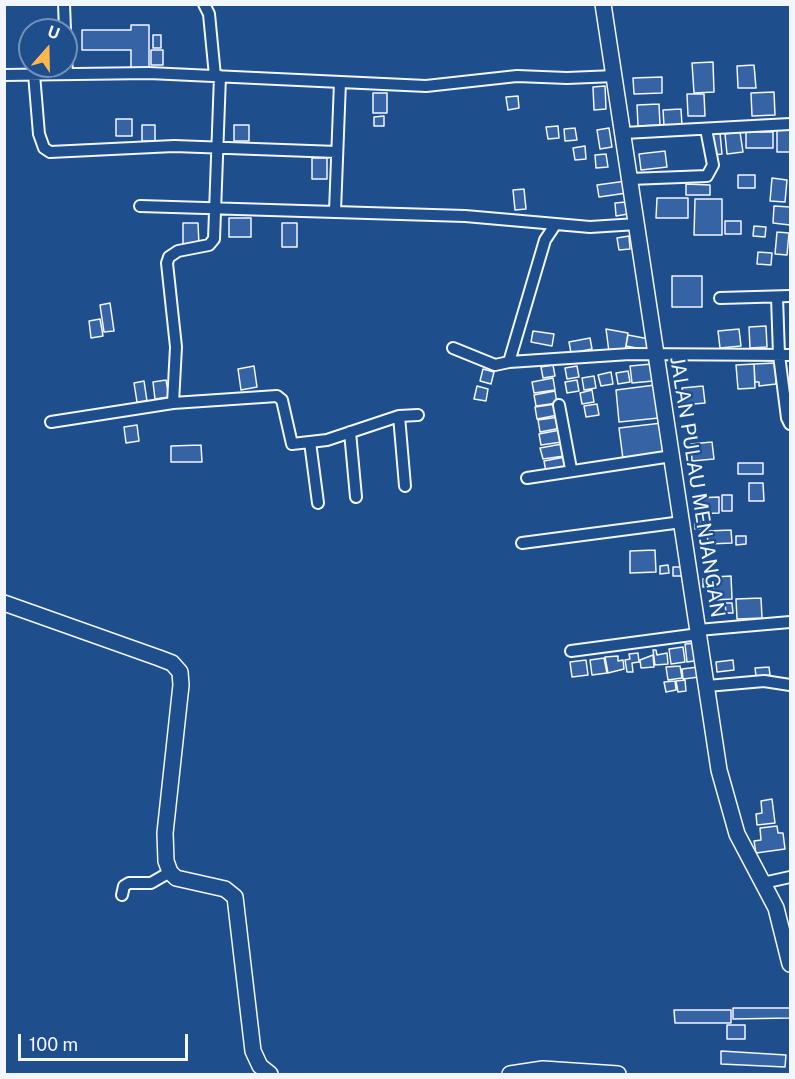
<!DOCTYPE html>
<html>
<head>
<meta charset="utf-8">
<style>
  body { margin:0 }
  #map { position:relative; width:795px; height:1079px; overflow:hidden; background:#1f4e8c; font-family:"Public Sans",sans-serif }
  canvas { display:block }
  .frame { position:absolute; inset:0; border:6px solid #f2f6ff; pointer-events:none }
  .north { position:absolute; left:18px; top:18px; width:60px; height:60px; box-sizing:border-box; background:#1f4e8c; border:2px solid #7391ba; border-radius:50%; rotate:20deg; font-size:16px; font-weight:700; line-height:24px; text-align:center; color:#f2f6ff }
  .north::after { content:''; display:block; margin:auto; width:21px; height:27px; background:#ffb74d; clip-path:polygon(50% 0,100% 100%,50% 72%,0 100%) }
  .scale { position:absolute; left:18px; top:1034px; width:170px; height:27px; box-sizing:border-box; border:3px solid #f2f6ff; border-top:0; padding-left:8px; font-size:18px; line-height:21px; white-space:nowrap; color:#f2f6ff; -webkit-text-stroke:4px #1f4e8c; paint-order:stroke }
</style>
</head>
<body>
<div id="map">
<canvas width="795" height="1079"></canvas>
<div class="frame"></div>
<div class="north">U</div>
<div class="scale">100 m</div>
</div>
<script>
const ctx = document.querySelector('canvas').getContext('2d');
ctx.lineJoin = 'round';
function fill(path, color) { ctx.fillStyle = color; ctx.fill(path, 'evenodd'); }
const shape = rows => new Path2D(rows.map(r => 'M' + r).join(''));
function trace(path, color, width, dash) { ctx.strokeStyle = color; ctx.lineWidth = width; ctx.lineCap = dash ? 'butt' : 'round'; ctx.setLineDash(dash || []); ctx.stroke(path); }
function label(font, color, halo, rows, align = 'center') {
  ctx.font = font + ' "Public Sans",sans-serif'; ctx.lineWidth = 4.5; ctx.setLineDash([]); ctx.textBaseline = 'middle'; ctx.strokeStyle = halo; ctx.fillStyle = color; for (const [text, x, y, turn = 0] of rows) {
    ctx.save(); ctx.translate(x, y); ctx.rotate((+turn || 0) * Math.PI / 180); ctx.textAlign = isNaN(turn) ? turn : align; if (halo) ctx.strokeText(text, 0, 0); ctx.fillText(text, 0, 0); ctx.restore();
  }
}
const building = shape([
  [131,25,149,25,149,69,131,69,131,50,82,50,82,30,131,30,131,25],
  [153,35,161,35,161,48,153,48,153,35],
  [151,50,163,50,163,65,151,65,151,50],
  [713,62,714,92,694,93,692,63,713,62],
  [754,65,756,88,738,88,737,66,754,65],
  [662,77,662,93,634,94,633,78,662,77],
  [605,86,606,109,594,110,593,87,605,86],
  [774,92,775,115,752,116,751,93,774,92],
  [373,93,387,93,387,113,373,113,373,93],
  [687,94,704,94,705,116,688,116,687,94],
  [518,96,519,108,508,110,506,97,518,96],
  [659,104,660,125,638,126,637,105,659,104],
  [681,109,682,126,664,126,663,110,681,109],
  [384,116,384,126,374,126,374,117,384,116],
  [116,119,132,119,132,136,116,136,116,119],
  [142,125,155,125,155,141,142,141,142,125],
  [234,125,249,125,249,141,234,141,234,125],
  [558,126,559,138,548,139,546,127,558,126],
  [575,128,577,140,565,141,564,129,575,128],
  [609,128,612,147,600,149,597,130,609,128],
  [777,130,790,130,790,152,777,152,777,130],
  [740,132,743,152,727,154,725,134,740,132],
  [746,132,773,132,773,148,746,148,746,132],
  [720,133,722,154,714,155,711,134,720,133],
  [585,146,586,159,575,160,573,148,585,146],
  [665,151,667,167,641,170,639,154,665,151],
  [606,154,608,167,596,168,595,155,606,154],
  [312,158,327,158,327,179,312,179,312,158],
  [738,175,755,175,755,188,738,188,738,175],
  [772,178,787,180,785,202,770,201,772,178],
  [626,181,627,193,599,197,597,185,626,181],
  [686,184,710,185,710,195,686,195,686,184],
  [524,189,526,209,515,210,513,190,524,189],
  [657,198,688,198,688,218,656,218,657,198],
  [695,199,722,199,722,235,694,235,695,199],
  [626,202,628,214,616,216,615,203,626,202],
  [774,206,790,207,790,225,773,223,774,206],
  [229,218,251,218,251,237,229,237,229,218],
  [725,221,741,221,741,234,725,234,725,221],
  [183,223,198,223,199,245,183,245,183,223],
  [282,223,297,223,297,247,282,247,282,223],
  [754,226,766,227,765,237,753,236,754,226],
  [777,232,789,233,787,255,775,254,777,232],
  [629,236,630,249,619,250,617,238,629,236],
  [758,252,772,253,771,265,757,264,758,252],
  [672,276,702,276,702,307,672,307,672,276],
  [110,303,114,331,104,332,100,305,110,303],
  [100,319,103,336,91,338,89,321,100,319],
  [766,326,767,347,750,348,749,327,766,326],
  [606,329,628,333,625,351,609,352,606,329],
  [739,329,741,346,720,348,718,331,739,329],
  [533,331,554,334,552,346,531,342,533,331],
  [628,335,649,339,647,350,626,346,628,335],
  [590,338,592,349,571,353,569,342,590,338],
  [775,363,776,384,759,386,759,382,755,382,754,364,775,363],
  [652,364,653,381,632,383,630,366,652,364],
  [754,364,755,388,738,389,736,365,754,364],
  [553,365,555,376,543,378,541,367,553,365],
  [254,366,257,387,241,390,238,369,254,366],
  [577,366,579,377,567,379,565,368,577,366],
  [483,369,494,372,491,384,480,381,483,369],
  [628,371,630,382,618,384,616,373,628,371],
  [611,372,613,384,601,386,598,375,611,372],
  [594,376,596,388,584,390,582,378,594,376],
  [553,378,555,390,534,393,532,382,553,378],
  [166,380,169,397,155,399,153,382,166,380],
  [577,380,579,391,567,393,565,382,577,380],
  [144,381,147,401,137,402,134,383,144,381],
  [655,385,659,418,619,422,616,390,655,385],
  [477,386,488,389,486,401,474,399,477,386],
  [703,386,705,403,683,405,682,388,703,386],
  [592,390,594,402,582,404,580,393,592,390],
  [555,391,557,403,536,406,534,395,555,391],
  [556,404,558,415,537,419,535,407,556,404],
  [597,404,599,415,586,417,584,406,597,404],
  [559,417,561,428,540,432,538,420,559,417],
  [662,423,666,453,623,459,619,428,662,423],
  [137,425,139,441,126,443,124,427,137,425],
  [560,430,562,442,541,445,539,434,560,430],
  [712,442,714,459,692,461,691,444,712,442],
  [562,444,564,456,543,459,540,448,562,444],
  [201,445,202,462,171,462,171,446,201,445],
  [565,457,567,468,546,472,544,461,565,457],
  [738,463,763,463,763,474,738,474,738,463],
  [749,483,763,483,764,501,749,501,749,483],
  [722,495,732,495,732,511,722,511,722,495],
  [719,497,719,513,696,514,696,498,719,497],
  [705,521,706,529,695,529,695,522,705,521],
  [731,530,732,543,708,544,707,531,731,530],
  [736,536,746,536,746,544,736,545,736,536],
  [655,550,656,572,630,573,630,551,655,550],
  [668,565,669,573,660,574,660,566,668,565],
  [673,567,683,567,683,576,673,576,673,567],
  [731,576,732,599,714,600,713,577,731,576],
  [711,578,711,586,703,587,703,579,711,578],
  [761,598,762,618,737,619,736,599,761,598],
  [725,603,732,603,733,613,726,613,725,603],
  [699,643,701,660,687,662,685,644,699,643],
  [683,647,685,662,671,664,669,649,683,647],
  [653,650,656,650,657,655,667,653,668,664,655,665,653,650],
  [638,653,639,662,632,663,633,672,627,672,625,660,630,659,629,654,638,653],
  [653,655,654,667,641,668,640,660,653,655],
  [618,656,618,661,623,660,624,669,608,673,605,657,618,656],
  [604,658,607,673,592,675,590,660,604,658],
  [586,660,588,675,572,677,570,662,586,660],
  [733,660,734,670,717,672,716,662,733,660],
  [680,666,682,678,668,680,666,667,680,666],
  [698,667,699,677,683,679,682,669,698,667],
  [769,667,770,675,756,676,755,668,769,667],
  [685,680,686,691,678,692,676,681,685,680],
  [675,681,676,690,666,692,664,682,675,681],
  [772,799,775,823,757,825,756,814,762,813,761,801,772,799],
  [777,826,778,833,783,833,785,849,756,853,754,841,761,840,760,828,777,826],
  [733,1008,790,1008,790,1018,733,1019,733,1008],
  [674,1010,731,1010,731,1023,675,1023,674,1010],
  [727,1025,745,1025,745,1039,727,1039,727,1025],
  [721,1051,786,1055,785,1067,721,1064,721,1051]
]);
const street = shape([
  [64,4,65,30],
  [204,4,209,14,215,76],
  [66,58,67,73],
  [34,74,39,134,44,148,50,152,174,146,337,152],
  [4,75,149,73,426,86,517,76,567,78,615,76],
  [624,133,790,124],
  [630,179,707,176,713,165,706,129],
  [140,206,465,216,590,227,637,224],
  [335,211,340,82],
  [777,297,779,355,787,418,790,424],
  [720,298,790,296],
  [453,348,495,365,509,362,545,240,555,225],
  [509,362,630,354,790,355],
  [173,403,176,347,167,263,169,257,178,251,209,245,214,239,220,76],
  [559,405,571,469],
  [399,416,405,486],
  [51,422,173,403,277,396,282,400,292,444,327,440,399,416,418,415],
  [350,432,356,497],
  [310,442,318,503],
  [527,478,672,456],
  [522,543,682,522],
  [698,630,790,622],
  [571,651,699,634],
  [707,686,764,681,790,685],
  [763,883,790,877],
  [122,895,124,886,129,883,151,883,170,872]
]);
const secondary = shape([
  [603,4,719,770,737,834,776,908,790,964],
  [4,603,159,658,172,663,180,672,181,685,165,833,166,861,170,872,176,878,225,889,235,897,253,1051,260,1066,270,1074],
  [510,1074,543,1069,618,1074]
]);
const streetNames = [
  ["JALAN PULAU MENJANGAN",697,487,81]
];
fill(building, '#3563a3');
trace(building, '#f2f6ff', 1.5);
trace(street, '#f2f6ff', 14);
trace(secondary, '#f2f6ff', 18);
trace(street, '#1f4e8c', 10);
trace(secondary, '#1f4e8c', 15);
label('20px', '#f2f6ff', '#1f4e8c', streetNames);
</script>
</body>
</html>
